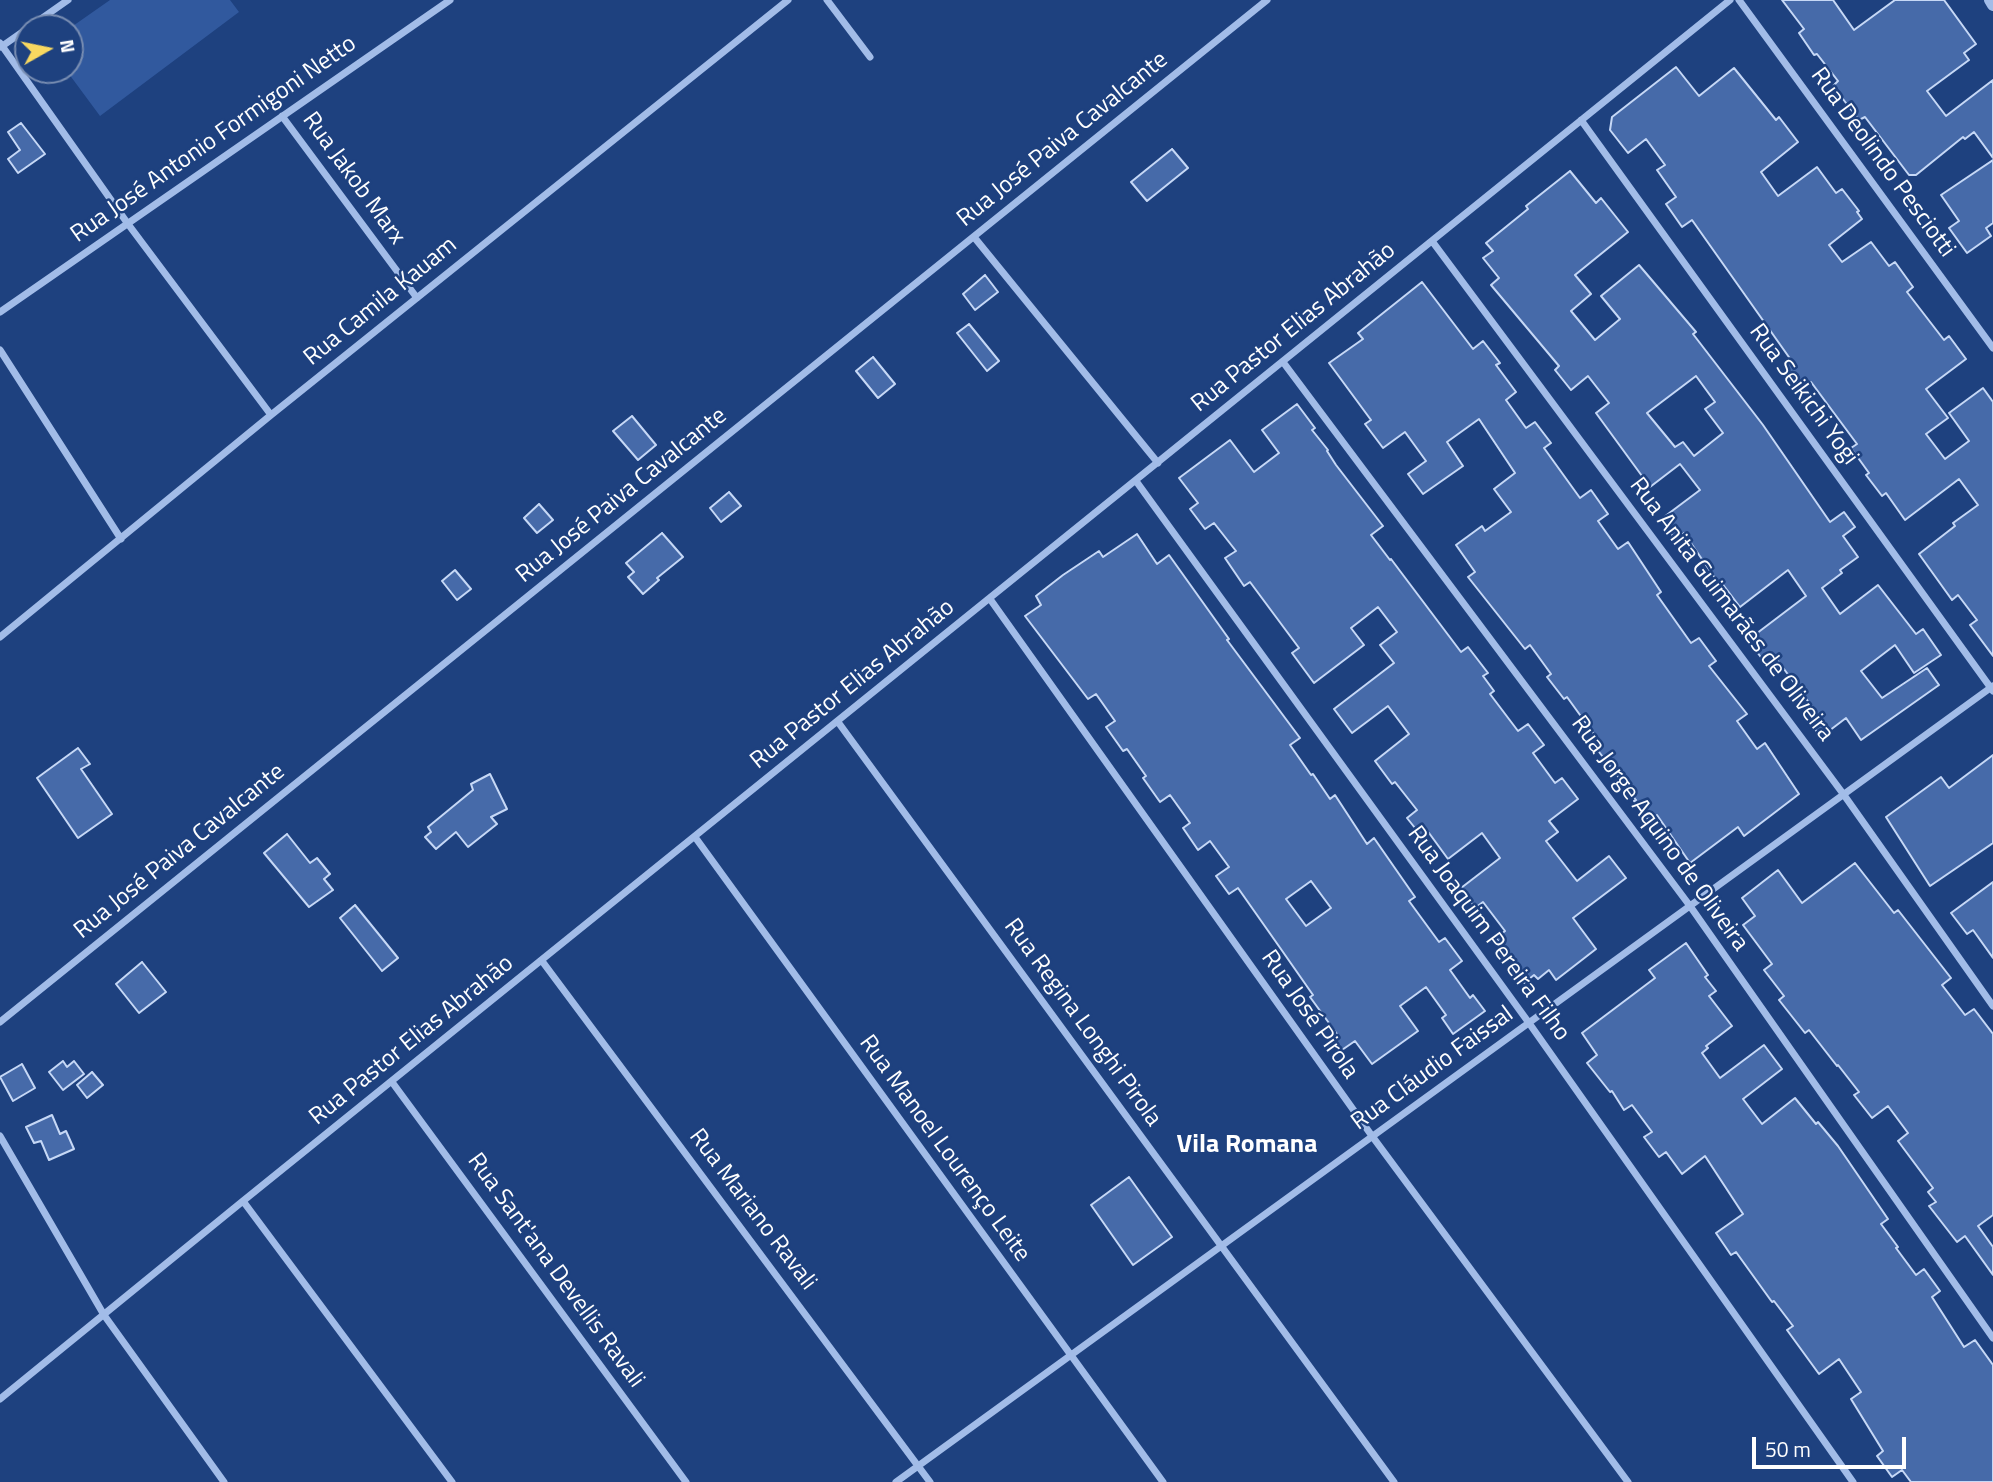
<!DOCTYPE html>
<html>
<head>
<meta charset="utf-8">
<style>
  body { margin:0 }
  #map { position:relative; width:1993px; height:1482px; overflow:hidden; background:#1e417f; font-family:"Titillium Web",sans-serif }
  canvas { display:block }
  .north { position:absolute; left:14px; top:14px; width:70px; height:70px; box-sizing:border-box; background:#1e417f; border:2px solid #788db2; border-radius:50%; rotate:81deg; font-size:19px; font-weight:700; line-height:28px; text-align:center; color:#fff }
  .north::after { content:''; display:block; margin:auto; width:24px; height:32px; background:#f8d860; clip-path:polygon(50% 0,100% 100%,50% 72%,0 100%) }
  .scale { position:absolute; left:1752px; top:1437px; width:154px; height:32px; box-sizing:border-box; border:4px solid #fff; border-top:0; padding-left:9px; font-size:21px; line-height:24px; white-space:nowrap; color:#fff; -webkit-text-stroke:5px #1e417f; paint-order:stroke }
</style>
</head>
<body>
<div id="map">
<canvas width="1993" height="1482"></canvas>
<div class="north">N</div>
<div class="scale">50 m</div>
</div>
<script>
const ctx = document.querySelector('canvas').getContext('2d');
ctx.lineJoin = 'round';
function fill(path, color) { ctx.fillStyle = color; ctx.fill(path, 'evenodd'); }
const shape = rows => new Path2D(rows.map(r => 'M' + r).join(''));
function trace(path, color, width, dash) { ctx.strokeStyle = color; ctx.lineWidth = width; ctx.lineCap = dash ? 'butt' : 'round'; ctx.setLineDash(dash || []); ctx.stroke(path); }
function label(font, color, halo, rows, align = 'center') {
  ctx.font = font + ' "Titillium Web",sans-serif'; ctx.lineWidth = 5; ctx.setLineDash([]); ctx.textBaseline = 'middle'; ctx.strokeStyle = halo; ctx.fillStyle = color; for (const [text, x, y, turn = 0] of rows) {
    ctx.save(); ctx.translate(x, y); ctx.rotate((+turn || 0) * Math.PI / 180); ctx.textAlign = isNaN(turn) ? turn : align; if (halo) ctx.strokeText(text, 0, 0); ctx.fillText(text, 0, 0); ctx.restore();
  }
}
const green = shape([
  [110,0,230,0,239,12,100,116,66,70,70,70,70,28]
]);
const building = shape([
  [1782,0,1833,0,1854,30,1895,0,1944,0,1976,44,1964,53,1969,60,1927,91,1946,116,1993,80,1993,158,1974,132,1965,139,1963,137,1916,175,1909,175,1865,117,1859,120,1833,86,1838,81,1817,54,1814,55,1799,33,1804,29,1782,0],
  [1676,67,1699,96,1734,68,1776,120,1779,117,1798,142,1761,172,1778,196,1817,167,1836,193,1842,189,1859,211,1857,212,1862,219,1829,245,1842,262,1871,242,1889,266,1895,262,1913,287,1907,292,1944,340,1949,336,1966,359,1926,389,1948,418,1926,434,1945,459,1969,441,1949,413,1983,388,1993,402,1993,656,1970,625,1977,620,1958,595,1952,600,1919,554,1955,526,1953,523,1978,505,1959,479,1905,520,1886,493,1882,496,1866,475,1869,473,1851,448,1857,444,1811,382,1801,389,1791,377,1784,365,1791,360,1692,220,1682,227,1666,204,1676,197,1657,170,1665,165,1646,139,1628,153,1610,130,1612,117,1676,67],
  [21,123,45,154,18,173,8,159,20,150,8,132,21,123],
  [1172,149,1188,168,1147,201,1131,182,1172,149],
  [1993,160,1993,223,1986,228,1991,236,1967,253,1949,228,1959,221,1941,195,1993,160],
  [1570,171,1596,203,1601,198,1628,232,1575,275,1591,294,1571,311,1595,340,1620,319,1601,296,1639,265,1696,332,1693,334,1763,425,1830,522,1844,512,1855,527,1843,536,1858,557,1840,570,1842,573,1822,588,1840,614,1878,585,1916,634,1923,629,1941,655,1914,673,1895,645,1861,671,1882,698,1927,668,1939,685,1861,740,1846,718,1821,737,1804,715,1813,708,1772,653,1763,660,1748,640,1806,596,1788,570,1740,607,1721,582,1719,584,1684,533,1676,540,1660,520,1700,490,1680,464,1650,487,1596,413,1609,403,1588,376,1571,390,1555,370,1559,366,1491,285,1499,278,1483,258,1493,251,1486,243,1528,209,1526,206,1570,171],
  [1696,376,1715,402,1705,409,1723,433,1694,456,1683,442,1675,447,1647,413,1696,376],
  [985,275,998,292,975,310,963,294,985,275],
  [1422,282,1473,349,1483,341,1500,363,1496,365,1516,392,1506,400,1526,428,1535,422,1551,443,1544,448,1580,498,1591,490,1608,514,1598,521,1618,549,1628,542,1661,592,1657,595,1691,643,1699,638,1716,661,1709,666,1747,714,1737,721,1757,749,1765,743,1799,794,1744,836,1738,827,1690,863,1657,815,1649,821,1634,801,1636,800,1596,748,1601,744,1567,697,1564,699,1547,677,1551,674,1530,645,1525,649,1468,577,1475,572,1456,545,1482,526,1485,531,1511,512,1494,489,1515,473,1479,419,1447,442,1463,466,1423,494,1408,474,1426,461,1405,432,1383,448,1365,424,1371,420,1329,363,1363,339,1358,333,1422,282],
  [969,324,999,361,987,371,957,333,969,324],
  [873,357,895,384,878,398,856,371,873,357],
  [1297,404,1315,428,1312,430,1328,450,1327,451,1336,465,1383,526,1371,535,1390,560,1391,559,1461,652,1468,647,1488,673,1483,676,1494,691,1490,694,1518,731,1528,724,1544,745,1533,753,1555,783,1562,778,1578,799,1549,821,1558,832,1546,841,1577,881,1609,856,1626,878,1573,918,1596,949,1556,980,1549,970,1538,979,1534,975,1524,983,1511,966,1515,963,1496,938,1505,931,1483,902,1475,908,1461,888,1500,858,1482,833,1448,859,1429,833,1423,838,1407,818,1417,810,1395,782,1392,784,1375,761,1409,734,1388,706,1352,733,1334,709,1394,663,1380,645,1397,632,1378,607,1351,628,1364,645,1314,683,1292,653,1299,648,1250,582,1244,586,1225,558,1236,551,1214,523,1205,529,1190,509,1198,503,1179,478,1230,440,1254,472,1279,453,1262,430,1297,404],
  [632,416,656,445,638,460,613,431,632,416],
  [729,492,741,506,721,522,710,508,729,492],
  [539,504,553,520,537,533,524,518,539,504],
  [662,533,683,557,657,578,659,580,643,594,628,577,634,572,626,563,662,533],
  [1137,534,1157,564,1169,555,1229,639,1227,640,1300,738,1290,745,1311,775,1313,774,1330,799,1335,795,1367,844,1374,838,1415,897,1409,901,1439,942,1445,938,1462,961,1450,970,1470,998,1473,995,1485,1011,1453,1034,1442,1018,1446,1015,1426,987,1400,1006,1418,1031,1372,1064,1355,1041,1339,1052,1330,1039,1337,1034,1310,997,1313,995,1283,952,1238,888,1229,894,1216,876,1229,867,1210,841,1198,850,1183,828,1190,823,1170,795,1160,802,1143,778,1146,776,1127,749,1123,751,1106,727,1115,721,1096,694,1088,699,1025,616,1041,605,1036,596,1063,575,1099,551,1103,557,1137,534],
  [1311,881,1331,908,1306,926,1286,899,1311,881],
  [455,570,471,589,457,600,442,581,455,570],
  [78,748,90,764,81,769,112,814,78,838,37,778,78,748],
  [1993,755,1993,843,1930,886,1886,817,1941,777,1949,788,1993,755],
  [490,774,507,809,491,817,497,824,468,847,456,832,436,849,425,837,431,832,428,827,473,790,471,784,490,774],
  [287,834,310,863,317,858,330,874,324,879,333,890,309,907,264,853,287,834],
  [1855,863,1894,913,1898,910,1951,978,1942,985,1965,1015,1974,1009,1993,1034,1993,1215,1978,1226,1993,1247,1993,1275,1965,1236,1957,1242,1929,1206,1936,1202,1928,1192,1933,1188,1898,1141,1908,1133,1888,1106,1872,1118,1854,1095,1859,1092,1838,1065,1837,1066,1809,1030,1805,1033,1779,1000,1784,996,1764,970,1772,964,1743,925,1755,916,1742,898,1778,870,1802,903,1855,863],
  [1993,882,1993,958,1973,930,1967,934,1951,913,1993,882],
  [355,905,398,958,382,971,340,918,355,905],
  [1686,943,1708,975,1705,977,1716,991,1709,996,1732,1026,1706,1046,1708,1048,1702,1053,1720,1078,1764,1045,1782,1069,1743,1099,1762,1124,1795,1098,1816,1124,1818,1122,1838,1146,1888,1219,1881,1224,1898,1247,1896,1248,1916,1275,1924,1269,1940,1291,1932,1297,1964,1347,1975,1340,1993,1365,1993,1482,1911,1482,1902,1470,1892,1477,1877,1456,1883,1451,1851,1399,1861,1392,1839,1359,1819,1374,1787,1330,1793,1326,1774,1301,1772,1302,1736,1252,1731,1255,1716,1233,1743,1214,1705,1156,1682,1174,1666,1152,1659,1157,1644,1137,1652,1132,1632,1105,1624,1110,1612,1091,1610,1092,1587,1063,1597,1055,1582,1033,1655,978,1649,970,1686,943],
  [142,962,166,992,139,1013,116,984,142,962],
  [63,1061,67,1067,74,1061,84,1074,63,1090,49,1072,63,1061],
  [22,1064,35,1088,13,1101,0,1077,22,1064],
  [92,1072,103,1085,87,1098,77,1085,92,1072],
  [52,1115,60,1134,66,1131,74,1149,49,1160,41,1141,34,1143,26,1127,52,1115],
  [1129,1177,1172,1237,1133,1265,1091,1205,1129,1177]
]);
const minor = shape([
  [827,0,870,57],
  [1739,0,1993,348],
  [0,43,128,224,271,415],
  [1,47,68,0],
  [282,116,417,298],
  [1581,120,1993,691],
  [974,237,1158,463],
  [1432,241,1844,795,1993,1006],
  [0,312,450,0],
  [0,350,121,539],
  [1283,362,1690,906,1993,1338],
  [1136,481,1529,1023,1853,1482],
  [990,599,1372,1136,1628,1482],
  [0,637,271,415,788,0],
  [838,722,1394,1482],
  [695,837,1163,1482],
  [542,961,930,1482],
  [0,1022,1267,0],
  [392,1082,686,1482],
  [0,1136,104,1315,224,1482],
  [243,1201,452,1482],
  [0,1399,243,1201,1730,0],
  [896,1482,1993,686]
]);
const tertiary = shape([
  [1990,0,1993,5]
]);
const streetNames = [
  ["Rua José Antonio Formigoni Netto",214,140,-35],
  ["Rua José Paiva Cavalcante",1063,140,-39],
  ["Rua Deolindo Pesciotti",1882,163,54],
  ["Rua Jakob Marx",353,179,54],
  ["Rua Camila Kauam",381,302,-39],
  ["Rua Pastor Elias Abrahão",1294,328,-39],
  ["Rua Seikichi Yogi",1803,395,54],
  ["Rua José Paiva Cavalcante",622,496,-39],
  ["Rua Anita Guimarães de Oliveira",1731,610,53],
  ["Rua Pastor Elias Abrahão",853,685,-39],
  ["Rua Jorge Aquino de Oliveira",1659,834,54],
  ["Rua José Paiva Cavalcante",180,852,-39],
  ["Rua Joaquim Pereira Filho",1488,934,54],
  ["Rua José Pirola",1309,1015,55],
  ["Rua Regina Longhi Pirola",1082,1023,54],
  ["Rua Pastor Elias Abrahão",412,1041,-39],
  ["Rua Cláudio Faissal",1433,1069,-36],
  ["Rua Manoel Lourenço Leite",944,1149,54],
  ["Rua Mariano Ravali",752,1210,53],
  ["Rua Sant'ana Devellis Ravali",555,1271,54]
];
const neighbourhoodNames = [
  ["Vila Romana",1247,1146]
];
fill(green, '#31599e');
fill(building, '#466aa9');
trace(building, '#c6d8f6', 2);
trace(minor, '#a2bce8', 7);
trace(tertiary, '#a2bce8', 12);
label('24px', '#fff', '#1e417f', streetNames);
label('bold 26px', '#fff', '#1e417f', neighbourhoodNames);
</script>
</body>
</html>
